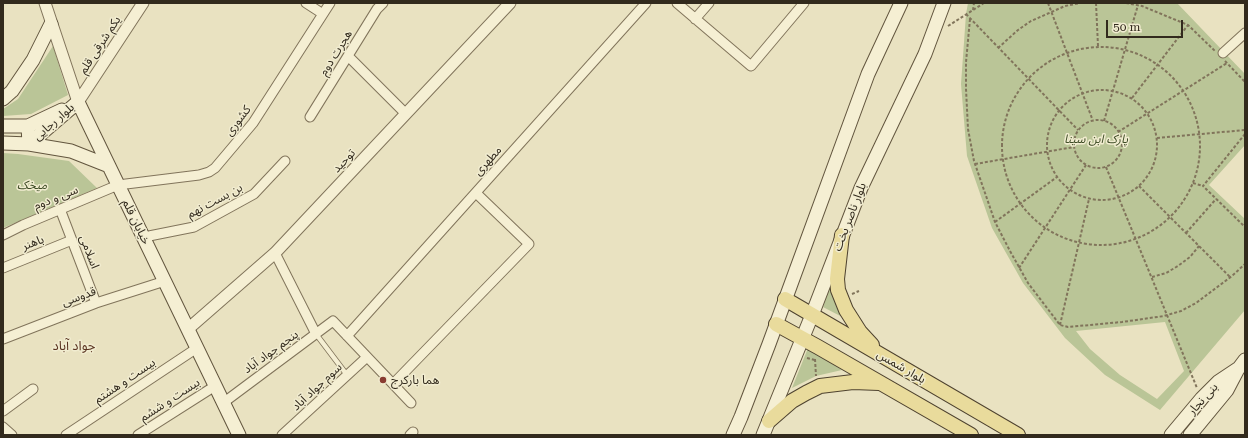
<!DOCTYPE html>
<html>
<head>
<meta charset="utf-8">
<style>
  body { margin:0 }
  #map { position:relative; width:1248px; height:438px; overflow:hidden; background:#e9e2c1; font-family:"Roboto Serif",serif }
  canvas { display:block }
  .frame { position:absolute; inset:0; border:4px solid #322a1d; pointer-events:none }
  .scale { position:absolute; left:1106px; top:20px; width:77px; height:18px; box-sizing:border-box; border:2px solid #322a1d; border-top:0; padding-left:5px; font-size:12px; line-height:14px; white-space:nowrap; color:#322a1d; -webkit-text-stroke:3px #f1ecd0; paint-order:stroke }
</style>
</head>
<body>
<div id="map">
<canvas width="1248" height="438"></canvas>
<div class="frame"></div>
<div class="scale">50 m</div>
</div>
<script>
const ctx = document.querySelector('canvas').getContext('2d');
ctx.lineJoin = 'round';
function fill(path, color) { ctx.fillStyle = color; ctx.fill(path, 'evenodd'); }
const shape = rows => new Path2D(rows.map(r => 'M' + r).join(''));
function trace(path, color, width, dash) { ctx.strokeStyle = color; ctx.lineWidth = width; ctx.lineCap = dash ? 'butt' : 'round'; ctx.setLineDash(dash || []); ctx.stroke(path); }
function label(font, color, halo, rows, align = 'center') {
  ctx.font = font + ' "Roboto Serif","Noto Sans Arabic",serif'; ctx.lineWidth = 3; ctx.setLineDash([]); ctx.textBaseline = 'middle'; ctx.strokeStyle = halo; ctx.fillStyle = color; for (const [text, x, y, turn = 0] of rows) {
    ctx.save(); ctx.translate(x, y); ctx.rotate((+turn || 0) * Math.PI / 180); ctx.textAlign = isNaN(turn) ? turn : align; if (halo) ctx.strokeText(text, 0, 0); ctx.fillText(text, 0, 0); ctx.restore();
  }
}
const green = shape([
  [968,3,1177,3,1245,74,1245,145,1209,185,1245,219,1245,310,1160,410,1105,375,1065,338,1023,283,992,228,967,156,961,84,966,14],
  [1165,322,1184,371,1157,399,1120,375,1090,349,1076,331],
  [53,46,68,95,31,114,3,116,3,109,18,99],
  [3,153,18,154,69,161,97,188,3,228],
  [833,278,846,319,823,307],
  [808,348,842,370,816,376,792,388]
]);
const path = shape([
  [1048,3,1093,121],
  [1096,3,1098,46],
  [1126,3,1142,6,1188,25,1215,51],
  [973,10,974,3],
  [966,14,1078,130],
  [970,19,966,62,966,89,968,129,974,161,995,222,1010,251,1028,283,1060,325,1068,327,1122,322,1164,316,1181,311,1196,303,1232,276,1245,264],
  [948,26,984,3],
  '1002 146a99 99 0 1 1 198 0a99 99 0 1 1-198 0Z',
  [998,48,1018,30,1031,21,1065,6,1080,3],
  [1225,61,1245,82],
  '1047 145a55 55 0 1 1 110 0a55 55 0 1 1-110 0Z',
  [1132,98,1188,25],
  '1074 144a24 24 0 1 1 48 0a24 24 0 1 1-48 0Z',
  [1104,121,1138,5],
  [1118,132,1227,63],
  [1245,134,1203,186,1245,227],
  [1157,138,1245,130],
  [975,164,1074,147],
  [1106,167,1197,388],
  [1193,183,1203,186],
  [1139,186,1230,277],
  [995,222,1057,177],
  [1186,233,1216,199],
  [1019,268,1086,165],
  [1152,277,1166,273,1178,266,1190,257,1199,246],
  [852,294,859,291],
  [1060,325,1089,199],
  [807,358,815,360],
  [815,359,816,376]
]);
const service = shape([
  [316,334,347,375]
]);
const minor = shape([
  [306,3,323,14],
  [677,3,751,66,804,3],
  [695,19,709,3],
  [1223,53,1245,33],
  [348,56,406,114],
  [310,117,377,9,383,3],
  [60,209,96,303],
  [3,235,23,225,118,185,199,175,209,172,215,168,253,123,330,3],
  [144,237,194,227,254,194,285,161],
  [275,253,316,334],
  [3,268,72,240],
  [347,336,646,3],
  [3,339,96,303,165,281],
  [393,384,529,244,476,193],
  [223,403,333,321,411,403],
  [3,411,33,389],
  [3,427,12,435],
  [66,435,197,348],
  [138,435,215,386],
  [282,435,367,357],
  [410,435,413,432]
]);
const tertiary = shape([
  [45,3,78,102],
  [78,102,143,3],
  [188,329,275,253,510,3]
]);
const secondary = shape([
  [3,99,12,91,33,60,51,24],
  [78,102,239,435],
  [3,126,28,126,62,110],
  [28,126,29,144,71,151,109,166],
  [3,143,29,144,78,102],
  [733,435,741,417,769,344,868,74,901,3],
  [763,435,812,315,861,188,925,54,944,3],
  [1171,435,1202,398,1218,382,1239,368,1245,360],
  [1190,435,1227,390,1238,369]
]);
const primary = shape([
  [842,235,837,279,838,290,846,310,860,332,872,345],
  [785,299,1018,435],
  [776,324,818,347,971,435],
  [769,421,792,401,806,393,820,386,853,382,879,383]
]);
const markers = [
  [383,380,4,"#893c31"]
];
const streetNames = [
  ["یکم شرقی قلم",100,45,-57],
  ["هجرت دوم",336,53,-58],
  ["کشوری",238,121,-53],
  ["بلوار رجایی",54,122,-41],
  ["توحید",344,161,-47],
  ["مطهری",488,161,-48],
  ["سی و دوم",56,198,-22],
  ["بن بست نهم",215,201,-28],
  ["بلوار ناصر بخت",850,217,-69],
  ["خیابان قلم",136,222,64],
  ["باهنر",33,243,-21],
  ["اسلامی",89,252,69],
  ["قدوسی",79,297,-20],
  ["پنجم جواد آباد",271,352,-36],
  ["بلوار شمس",901,367,30],
  ["بیست و هشتم",125,381,-34],
  ["سوم جواد آباد",317,387,-43],
  ["بنی نجار",1203,399,-48],
  ["بیست و ششم",170,400,-33]
];
const parkNames = [
  ["پارک ابن سینا",1096,139],
  ["میخک",32,185]
];
const poiNames = [
  ["هما بارکرج",391,380]
];
const neighbourhoodNames = [
  ["جواد آباد",74,346]
];
fill(green, '#bac597');
trace(service, '#81745b', 6);
trace(minor, '#81745b', 11);
trace(tertiary, '#81745b', 13);
trace(secondary, '#62553e', 15);
trace(primary, '#4e422f', 16);
trace(path, '#81745b', 2, [3, 2]);
trace(service, '#f5efd3', 4.5);
trace(minor, '#f5efd3', 9);
trace(tertiary, '#f5efd3', 11);
trace(secondary, '#f5efd3', 13);
trace(primary, '#e9db9c', 14);
for (const [x, y, r, color] of markers) { const dot = new Path2D(); dot.arc(x, y, r, 0, 2 * Math.PI); ctx.fillStyle = color; ctx.fill(dot); trace(dot, '#f1ecd0', 1.5); }
label('12px', '#322a1d', '#f1ecd0', streetNames);
label('italic 12px', '#3e4c26', '#f1ecd0', parkNames);
label('12px', '#322a1d', '#f1ecd0', poiNames, 'left');
label('13px', '#5a3421', '#f1ecd0', neighbourhoodNames);
</script>
</body>
</html>
